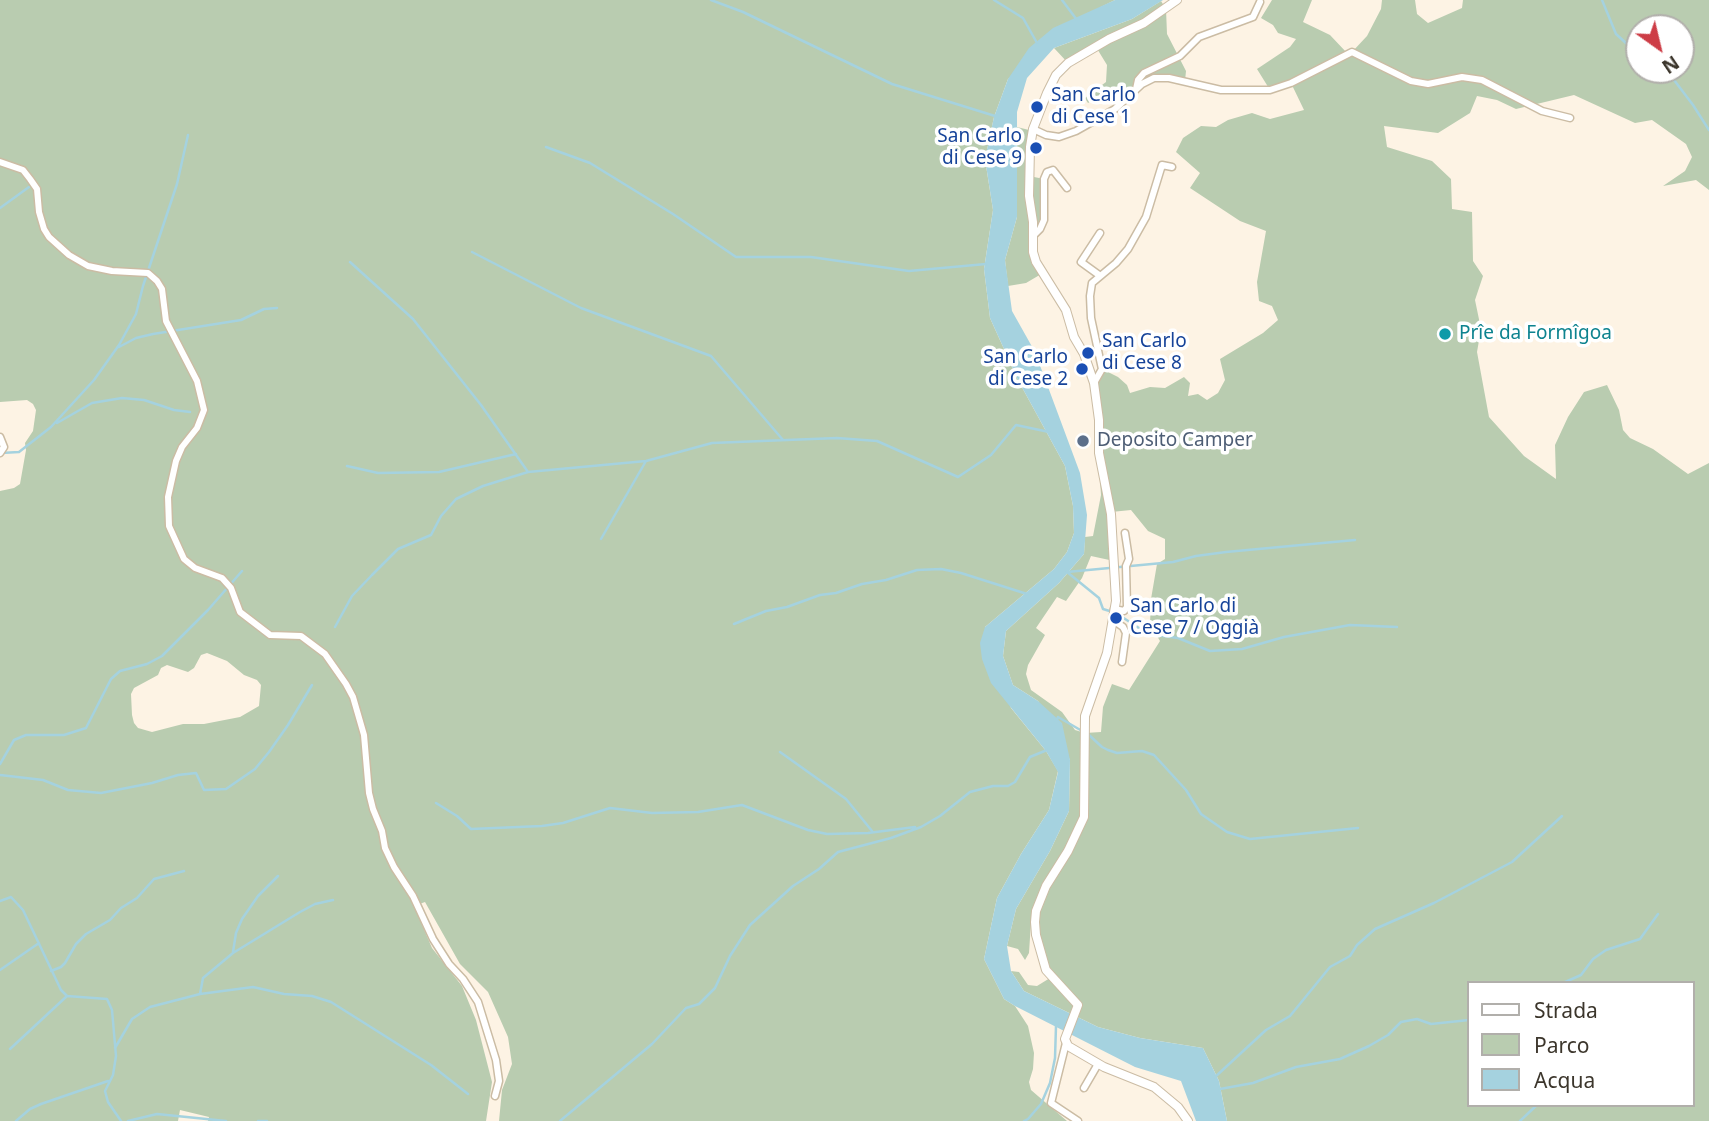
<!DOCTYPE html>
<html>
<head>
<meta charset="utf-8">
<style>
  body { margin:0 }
  #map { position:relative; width:1709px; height:1121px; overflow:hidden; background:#fdf3e4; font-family:"Noto Sans",sans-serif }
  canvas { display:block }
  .legend { position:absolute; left:1467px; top:981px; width:228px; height:126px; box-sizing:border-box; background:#fff; border:2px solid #b1afab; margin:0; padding:9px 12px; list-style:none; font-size:21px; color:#3c362c }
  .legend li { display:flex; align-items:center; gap:14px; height:35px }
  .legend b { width:35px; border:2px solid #b1afab }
  .north { position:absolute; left:1625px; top:14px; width:70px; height:70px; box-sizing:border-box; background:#fff; border:2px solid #b1afab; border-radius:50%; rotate:146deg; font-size:19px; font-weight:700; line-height:28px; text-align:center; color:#3c362c }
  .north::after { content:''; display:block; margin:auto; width:24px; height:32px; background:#cd3d46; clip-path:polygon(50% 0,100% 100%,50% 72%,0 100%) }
</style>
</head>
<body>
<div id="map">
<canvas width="1709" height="1121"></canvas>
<ul class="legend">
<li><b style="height:9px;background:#fff"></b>Strada</li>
<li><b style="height:19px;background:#b9ccb0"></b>Parco</li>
<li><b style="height:19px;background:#a5d2df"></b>Acqua</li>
</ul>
<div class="north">N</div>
</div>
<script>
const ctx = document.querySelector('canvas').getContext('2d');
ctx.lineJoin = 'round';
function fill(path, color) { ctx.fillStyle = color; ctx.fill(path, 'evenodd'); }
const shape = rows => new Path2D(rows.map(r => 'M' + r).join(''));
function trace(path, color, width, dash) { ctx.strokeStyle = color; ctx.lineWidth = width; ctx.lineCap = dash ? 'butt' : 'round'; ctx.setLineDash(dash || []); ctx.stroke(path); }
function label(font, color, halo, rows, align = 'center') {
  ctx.font = font + ' "Noto Sans",sans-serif'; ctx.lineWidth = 7; ctx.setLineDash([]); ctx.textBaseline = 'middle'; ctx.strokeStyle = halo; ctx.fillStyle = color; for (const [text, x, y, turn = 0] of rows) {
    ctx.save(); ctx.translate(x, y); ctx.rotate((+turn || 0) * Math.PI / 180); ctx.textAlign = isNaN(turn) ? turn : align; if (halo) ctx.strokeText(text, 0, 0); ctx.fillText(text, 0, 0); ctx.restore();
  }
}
const green = shape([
  [0,0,1115,0,1095,10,1008,79,994,117,985,159,993,210,984,269,990,318,1018,380,1065,466,1073,506,1074,533,1067,552,1054,569,985,627,1011,708,1046,751,1058,771,1049,810,1021,854,997,898,984,959,1004,999,1015,1006,1028,1026,1034,1053,1033,1069,1029,1082,1031,1090,1067,1121,499,1121,502,1090,512,1064,508,1037,488,992,460,964,425,902,414,906,432,948,462,986,476,1020,492,1082,486,1121,208,1121,209,1117,180,1110,178,1121,0,1121,0,491,14,488,20,484,26,450,25,443,33,431,36,410,33,404,27,400,0,402],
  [207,653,227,661,244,675,257,680,261,685,259,706,240,717,204,724,183,724,152,732,138,728,134,723,132,715,131,694,134,688,158,675,161,668,167,665,188,672,194,668,201,655],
  [1272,0,1312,0,1303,22,1330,35,1347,53,1352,52,1367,36,1381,9,1382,0,1415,0,1417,14,1428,23,1462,8,1463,0,1709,0,1709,190,1696,180,1663,186,1685,171,1692,157,1686,144,1652,120,1635,123,1574,95,1516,109,1497,100,1477,96,1470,113,1438,133,1384,126,1387,147,1432,161,1451,179,1452,209,1472,212,1473,261,1483,276,1475,300,1481,329,1477,352,1489,417,1524,456,1556,479,1555,445,1568,417,1584,392,1607,385,1619,410,1623,430,1630,438,1653,449,1688,474,1709,463,1709,1121,1227,1121,1219,1081,1203,1048,1140,1038,1098,1027,1024,991,1011,971,1019,972,1028,985,1037,986,1050,978,1031,922,1029,953,1025,960,1018,949,1007,946,1016,909,1050,851,1069,811,1070,760,1038,701,1013,685,1003,656,1006,631,1059,583,1084,554,1085,537,1093,536,1101,495,1094,383,1102,369,1118,377,1127,385,1130,393,1150,387,1165,388,1184,377,1190,383,1188,396,1198,394,1207,400,1218,393,1225,380,1220,359,1263,333,1278,320,1272,306,1259,301,1257,282,1266,231,1240,221,1190,188,1200,173,1176,152,1183,138,1201,126,1216,127,1228,120,1252,113,1270,119,1304,110,1291,83,1270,90,1257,69,1290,47,1296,39,1278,33,1273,25,1261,18],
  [1639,28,1681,28,1681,70,1639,70],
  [1131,510,1148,531,1165,539,1165,559,1157,564,1151,599,1150,624,1160,641,1129,690,1112,684,1103,707,1101,732,1085,733,1075,730,1062,712,1031,690,1026,674,1028,665,1045,635,1036,628,1057,597,1066,601,1082,578,1091,556,1114,561,1111,512],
  [1469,983,1693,983,1693,1105,1469,1105],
  [1161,1,1166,9,1167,34,1186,71,1185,81,1154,78,1130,95,1099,96,1088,103,1085,98,1106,82,1107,65,1096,47,1068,63,1054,48,1132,19],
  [1017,127,1033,131,1029,176,1044,179,1044,220,1033,236,1033,252,1043,273,1026,283,1008,286,1005,260,1017,217]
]);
const water = shape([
  [1115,0,1163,0,1132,19,1054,48,1027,78,1017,112,1017,217,1005,260,1012,311,1035,352,1080,473,1087,515,1084,554,1059,583,1006,631,1003,656,1013,685,1038,701,1062,723,1070,760,1069,811,1050,851,1016,909,1007,946,1011,971,1024,991,1098,1027,1140,1038,1203,1048,1219,1081,1227,1121,1196,1121,1181,1081,1135,1067,1015,1006,1004,999,984,959,997,898,1021,854,1049,810,1058,772,1046,751,991,683,982,659,980,643,985,627,1054,569,1067,552,1074,533,1073,506,1065,466,1018,380,990,318,984,269,993,210,985,159,994,117,1008,79,1029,48,1053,28]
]);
const stream = shape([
  [711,0,743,12,892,84,995,116],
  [994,0,1023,18,1037,43],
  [1062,0,1077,20],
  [1602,0,1616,34,1639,55],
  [1662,70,1671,76,1693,105,1709,130],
  [546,147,590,163,673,214,736,257,811,257,909,271,986,264],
  [0,208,29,187],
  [472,252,581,308,711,356,783,440],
  [350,262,413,319,481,405,528,472],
  [119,347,136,338,153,334,241,320,264,309,277,308],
  [57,423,92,403,122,398,144,400,174,410,190,412],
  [1,453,19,452,51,427,94,380,119,345,136,314,143,286,177,184,188,135],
  [347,466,378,473,439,472,516,454],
  [601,539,646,461],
  [1067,572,1099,598,1103,609,1116,613,1148,634,1178,638,1210,651,1242,649,1284,637,1350,625,1397,627],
  [1067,572,1173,562,1196,556,1226,552,1355,540],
  [734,624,766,611,787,607,820,595,836,593,862,584,886,580,917,570,941,569,961,573,1027,594],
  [335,627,352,596,372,575,398,549,431,535,441,516,456,499,483,486,528,472,646,461,712,443,837,438,877,441,958,477,991,455,1016,425,1049,432],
  [1056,722,1058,717,1089,735,1102,747,1108,750,1117,753,1142,751,1154,755,1186,790,1201,814,1227,832,1250,839,1358,828],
  [780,752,846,799,872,831],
  [0,764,14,740,26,735,64,735,86,728,111,679,120,671,147,664,162,656,208,610,242,571],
  [0,775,43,780,68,790,101,793,152,783,178,775,196,773,204,790,226,789,255,769,269,752,288,725,312,685],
  [436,803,457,816,471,829,542,826,563,823,610,808,652,813,698,812,742,805,808,830,827,834,868,833,915,827],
  [0,901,11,897,23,910,61,990,67,996,107,999,112,1010,116,1056,113,1075,105,1091,108,1102,121,1121],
  [233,952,236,933,242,919,258,896,278,876],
  [0,970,39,943],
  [51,971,61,967,65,963,76,944,86,934,110,920,121,908,137,898,154,879,184,871],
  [1563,983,1581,975,1593,959,1606,950,1640,939,1658,914],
  [200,994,203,978,233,953,300,912,315,904,333,900],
  [115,1048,132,1019,150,1007,200,994,253,987,284,994,312,996,331,1002,431,1065,468,1094],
  [10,1049,67,996],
  [1215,1077,1266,1030,1290,1016,1330,967,1350,956,1357,945,1375,929,1434,903,1512,862,1562,816],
  [1220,1089,1253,1083,1296,1067,1340,1059,1369,1046,1388,1035,1401,1022,1417,1019,1431,1024,1469,1020],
  [16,1121,30,1109,41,1104,108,1081],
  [128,1121,157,1114,226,1121],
  [258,1121,267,1121],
  [560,1121,652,1044,686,1008,699,1004,715,988,730,956,750,925,793,886,819,869,838,852,891,838,921,827,940,816,970,792,993,786,1008,786,1015,782,1030,757,1047,750],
  [1024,1121,1028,1119,1041,1104,1050,1083,1055,1058,1056,1026],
  [1520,1121,1537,1105]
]);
const minor = shape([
  [1136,89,1138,80,1144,73,1180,56,1199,37,1253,17,1260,2],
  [1033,129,1046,135,1059,137,1076,131,1115,109,1142,84,1154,78,1169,78,1221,90,1270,90,1291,83,1352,52,1411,81,1428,84,1462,77,1482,80,1542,111,1570,118],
  [0,162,23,170,30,179,37,189,39,212,44,229,49,237,69,255,88,266,112,271,148,273,157,281,162,289,166,321,197,381,204,410,197,428,182,447,176,461,168,497,169,526,184,559,195,568,222,578,231,588,240,612,270,635,301,636,325,654,346,684,353,697,364,735,369,793,373,809,382,831,385,848,394,867,413,896,433,939,449,964,463,979,478,1002,496,1060,499,1081,495,1096],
  [1033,236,1040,229,1044,220,1044,179,1047,172,1053,170,1067,188],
  [1099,275,1081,262,1100,233],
  [1094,383,1102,369,1091,318,1090,296,1092,283,1116,263,1128,249,1146,217,1162,165,1172,167],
  [0,437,4,447,0,453],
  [1114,609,1124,611,1127,607,1126,566,1129,559,1125,533],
  [1113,620,1123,627,1126,633,1122,662],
  [1066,1043,1051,1103,1078,1121],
  [1084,1088,1098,1064]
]);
const tertiary = shape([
  [1177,0,1144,23,1109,39,1068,63,1056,75,1047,93,1033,129,1030,147,1029,196,1033,222,1033,252,1036,262,1066,310,1074,337,1084,354,1094,383,1099,420,1099,453,1111,514,1116,601,1107,653,1085,716,1084,817,1068,851,1046,886,1036,911,1035,922,1036,935,1046,970,1078,1005,1065,1039,1068,1046,1104,1067,1154,1087,1178,1107,1188,1121]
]);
const markers = [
  [1037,107,7,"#1a4fb4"],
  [1036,148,7,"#1a4fb4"],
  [1445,334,7,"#0f9aa8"],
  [1088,353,7,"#1a4fb4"],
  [1082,369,7,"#1a4fb4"],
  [1083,441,7,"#5c6f8a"],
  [1116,618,7,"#1a4fb4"]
];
const transitNames = [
  ["San Carlo",1051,96],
  ["di Cese 1",1051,118],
  ["San Carlo",1022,137,"right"],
  ["di Cese 9",1022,159,"right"],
  ["San Carlo",1102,342],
  ["di Cese 8",1102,364],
  ["San Carlo",1068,358,"right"],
  ["di Cese 2",1068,380,"right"],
  ["San Carlo di",1130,607],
  ["Cese 7 / Oggià",1130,629]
];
const cultureNames = [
  ["Prîe da Formîgoa",1459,334]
];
const serviceNames = [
  ["Deposito Camper",1097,441]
];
fill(green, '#b9ccb0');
fill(water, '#a5d2df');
trace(stream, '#a5d2df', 2.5);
trace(minor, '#cbbca4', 9);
trace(tertiary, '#cbbca4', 10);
trace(minor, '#fff', 6);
trace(tertiary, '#fff', 8);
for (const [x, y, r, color] of markers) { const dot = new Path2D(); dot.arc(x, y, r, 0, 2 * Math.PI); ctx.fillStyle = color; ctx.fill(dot); trace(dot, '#fff', 2.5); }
label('19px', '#164399', '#fff', transitNames, 'left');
label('19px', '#0d838f', '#fff', cultureNames, 'left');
label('19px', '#4e5e75', '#fff', serviceNames, 'left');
</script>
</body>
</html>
